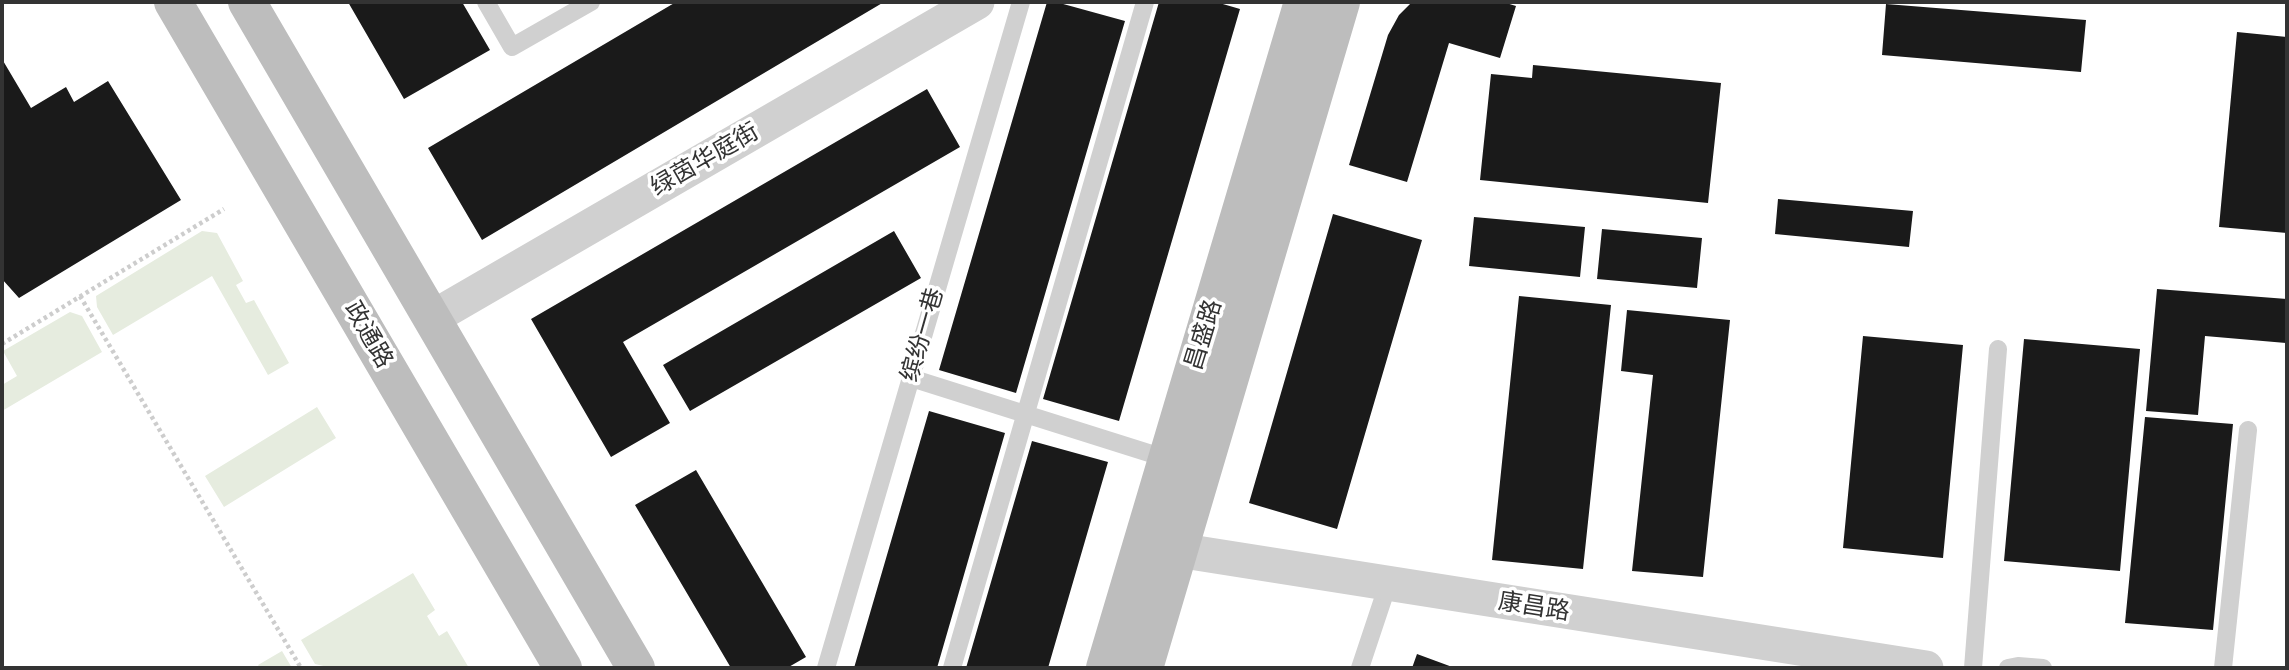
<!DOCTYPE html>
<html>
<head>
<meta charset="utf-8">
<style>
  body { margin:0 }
  #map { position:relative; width:2289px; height:670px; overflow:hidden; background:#fff; font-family:"Noto Sans",sans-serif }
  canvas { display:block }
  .frame { position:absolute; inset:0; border:4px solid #333; pointer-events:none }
</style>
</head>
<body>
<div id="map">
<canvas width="2289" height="670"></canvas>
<div class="frame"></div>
</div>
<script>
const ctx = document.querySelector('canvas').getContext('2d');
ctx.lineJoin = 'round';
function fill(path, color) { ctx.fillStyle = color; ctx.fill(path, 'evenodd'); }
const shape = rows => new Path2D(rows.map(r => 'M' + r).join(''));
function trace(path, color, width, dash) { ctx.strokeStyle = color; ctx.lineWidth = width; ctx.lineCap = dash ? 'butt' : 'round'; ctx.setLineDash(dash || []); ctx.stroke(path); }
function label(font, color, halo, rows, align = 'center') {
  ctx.font = font + ' "Noto Sans","Noto Sans SC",sans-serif'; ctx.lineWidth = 7; ctx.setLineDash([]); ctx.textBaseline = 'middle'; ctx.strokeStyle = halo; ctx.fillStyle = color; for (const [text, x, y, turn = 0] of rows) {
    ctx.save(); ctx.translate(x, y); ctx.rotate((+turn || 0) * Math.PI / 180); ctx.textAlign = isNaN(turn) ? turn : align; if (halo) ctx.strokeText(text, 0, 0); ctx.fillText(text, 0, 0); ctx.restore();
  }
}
const green = shape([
  [202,231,217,233,243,281,236,285,246,303,254,300,289,363,268,375,212,276,113,335,97,307,96,296],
  [70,312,82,316,102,352,2,411,2,385,17,376,3,351],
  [317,407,336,438,224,507,205,476],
  [413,573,435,610,427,616,439,636,447,631,469,668,332,668,315,664,301,640],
  [282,651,292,668,260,668,258,665]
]);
const building = shape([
  [348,2,462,2,490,50,404,99],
  [676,2,884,2,482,240,428,148],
  [1047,2,1056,2,1125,21,1016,393,939,370],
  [1159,2,1216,2,1240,9,1119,421,1043,399],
  [1412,2,1503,2,1516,6,1500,58,1449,43,1407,182,1349,165,1388,35,1399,15],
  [1886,4,2086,20,2081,72,1882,55],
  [2237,32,2287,37,2287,233,2219,227],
  [2,59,31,108,66,87,74,102,108,81,181,200,19,298,2,279],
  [1533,65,1721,83,1708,203,1480,180,1491,74,1532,78],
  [927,89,960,147,623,342,670,423,611,457,531,319],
  [1778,199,1913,211,1909,247,1775,234],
  [1333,214,1422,240,1337,529,1249,503],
  [1474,217,1585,227,1580,277,1469,266],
  [1602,229,1702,238,1697,288,1597,279],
  [894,231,921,278,690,411,663,365],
  [2157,289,2287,299,2286,343,2205,336,2198,415,2146,411],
  [1519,296,1611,305,1583,569,1492,560],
  [1627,310,1730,320,1703,577,1632,571,1653,375,1621,371],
  [1863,336,1963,345,1943,558,1843,548],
  [2024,339,2140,349,2120,571,2004,561],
  [929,411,1005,433,937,668,854,668],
  [2145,417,2233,424,2213,630,2125,623],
  [1032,441,1108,462,1048,668,966,668],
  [696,470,806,657,787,668,731,668,635,505],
  [1417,654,1455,668,1412,668]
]);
const path = shape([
  [80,296,301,668],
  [2,344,224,209]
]);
const lane = shape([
  [486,2,512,47,591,2],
  [911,378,1171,460],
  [826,668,1021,2],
  [952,668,1145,2],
  [1360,668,1388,584],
  [1973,668,1998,349],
  [2008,668,2018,666,2043,668],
  [2223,668,2248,430]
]);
const street = shape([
  [432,318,977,2],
  [1152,546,1926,668]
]);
const secondary = shape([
  [173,2,563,668],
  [247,2,636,668],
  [1105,668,1303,2],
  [1144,668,1341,2]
]);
const streetNames = [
  ["绿茵华庭街",705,160,-30],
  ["政通路",368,335,60],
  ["缤纷一巷",923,335,-74],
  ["昌盛路",1204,335,-73],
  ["康昌路",1534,607,9]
];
fill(green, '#e6ecdf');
fill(building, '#1a1a1a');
trace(path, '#cdcdcd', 4.5, [3.5, 3.5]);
trace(lane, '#d0d0d0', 18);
trace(street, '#d0d0d0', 35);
trace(secondary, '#bdbdbd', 38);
label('24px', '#333', '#fff', streetNames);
</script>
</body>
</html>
